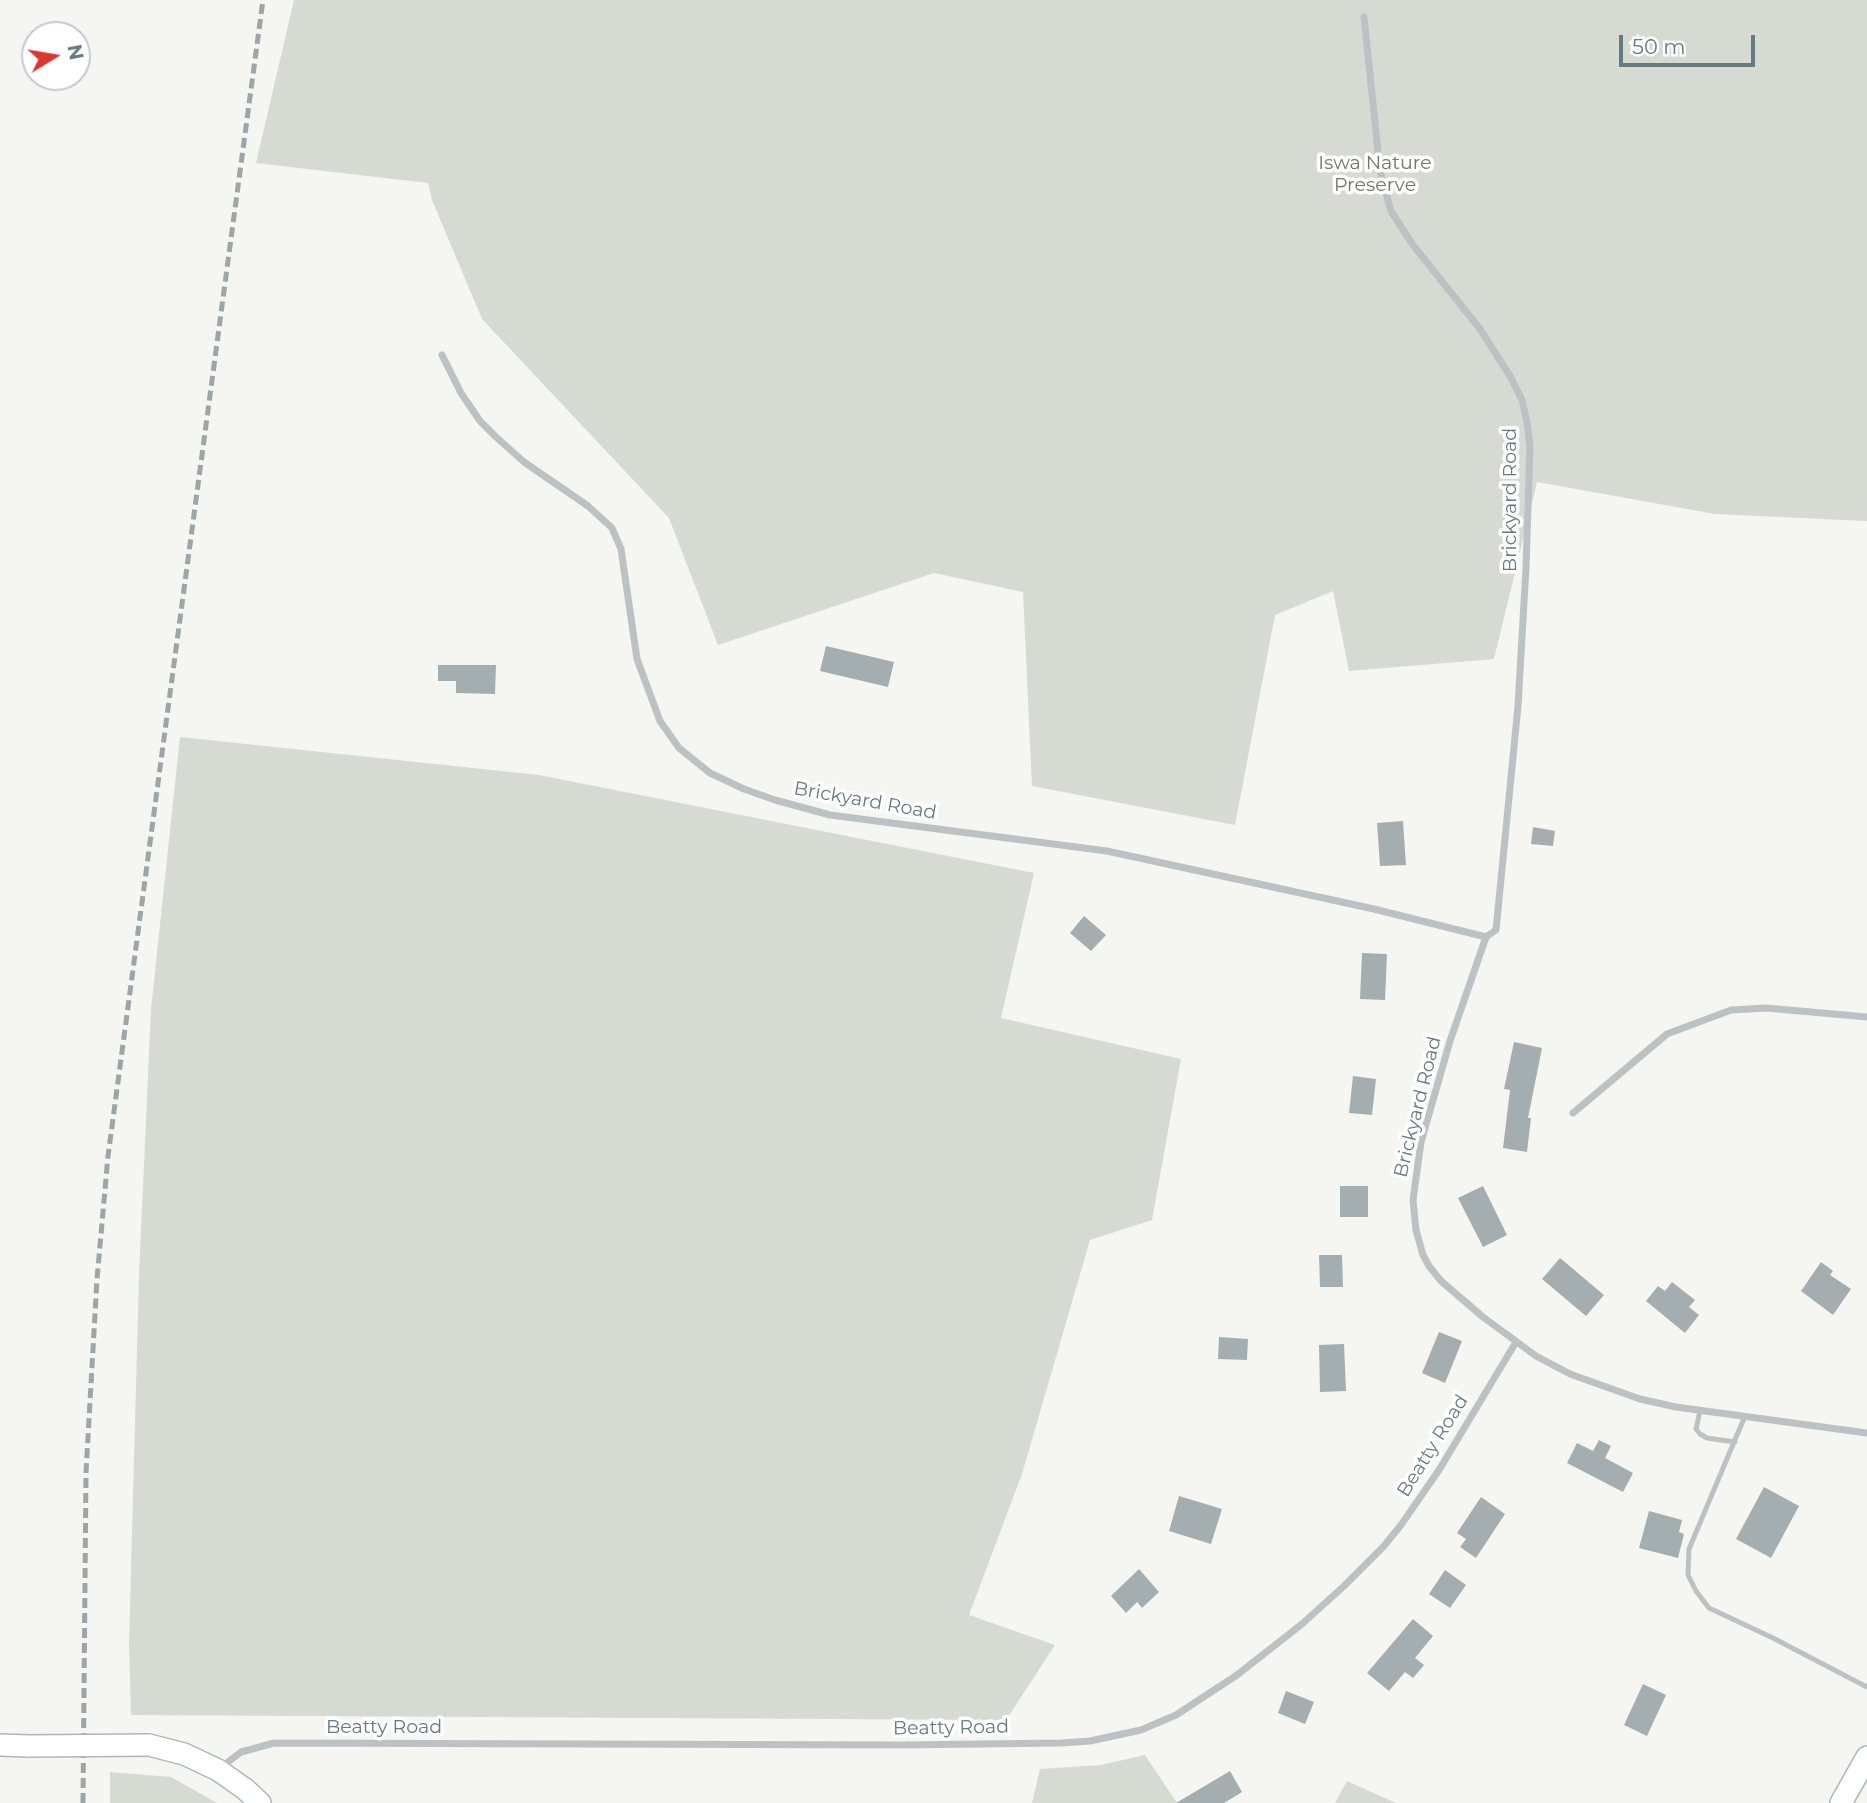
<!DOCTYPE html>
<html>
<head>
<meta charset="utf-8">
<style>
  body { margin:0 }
  #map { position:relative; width:1867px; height:1803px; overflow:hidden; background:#f5f5f2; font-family:Montserrat,sans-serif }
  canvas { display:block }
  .north { position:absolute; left:21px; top:21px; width:70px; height:70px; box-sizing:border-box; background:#fff; border:2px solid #c2cacd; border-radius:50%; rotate:79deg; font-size:19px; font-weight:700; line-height:28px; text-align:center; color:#667a81 }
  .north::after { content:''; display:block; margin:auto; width:24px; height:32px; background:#d73931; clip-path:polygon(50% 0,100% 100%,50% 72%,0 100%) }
  .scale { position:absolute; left:1619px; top:35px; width:136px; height:32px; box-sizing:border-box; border:4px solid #667a81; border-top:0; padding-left:9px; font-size:21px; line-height:24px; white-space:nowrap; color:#667a81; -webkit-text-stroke:5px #fff; paint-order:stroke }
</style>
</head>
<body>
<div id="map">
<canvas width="1867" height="1803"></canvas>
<div class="north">N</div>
<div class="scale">50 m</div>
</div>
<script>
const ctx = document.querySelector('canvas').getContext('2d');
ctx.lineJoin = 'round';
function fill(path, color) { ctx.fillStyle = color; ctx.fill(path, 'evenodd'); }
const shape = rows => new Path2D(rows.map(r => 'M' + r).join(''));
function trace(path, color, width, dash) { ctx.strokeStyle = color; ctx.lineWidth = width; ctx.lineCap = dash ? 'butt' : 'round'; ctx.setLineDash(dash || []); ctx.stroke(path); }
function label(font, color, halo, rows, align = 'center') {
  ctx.font = font + ' Montserrat,sans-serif'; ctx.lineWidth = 7; ctx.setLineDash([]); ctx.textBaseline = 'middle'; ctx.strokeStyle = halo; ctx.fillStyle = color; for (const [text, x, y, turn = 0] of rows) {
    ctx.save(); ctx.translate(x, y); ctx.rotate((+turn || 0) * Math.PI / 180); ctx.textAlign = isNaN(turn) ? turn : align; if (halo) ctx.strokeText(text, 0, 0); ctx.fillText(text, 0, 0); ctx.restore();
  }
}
const green = shape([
  [294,0,1867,0,1867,521,1715,514,1537,482,1494,659,1349,671,1333,591,1275,615,1235,825,1032,786,1023,592,934,573,718,645,669,518,482,319,432,200,428,183,256,163],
  [180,737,539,775,1034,873,1001,1018,1181,1059,1152,1220,1090,1240,1022,1474,969,1615,1055,1645,1006,1720,131,1715,129,1644,139,1275,151,1009],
  [1145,1755,1177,1803,1032,1803,1040,1769,1101,1765],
  [110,1772,171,1777,217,1803,110,1803],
  [1347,1781,1396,1803,1335,1803]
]);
const building = shape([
  [826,646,894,662,888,687,820,671],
  [438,665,496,665,495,694,456,693,456,681,438,681],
  [1403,821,1406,865,1380,866,1377,823],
  [1533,827,1555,831,1553,846,1531,844],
  [1084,916,1106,935,1091,951,1070,933],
  [1362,953,1387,954,1385,1000,1360,999],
  [1514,1042,1542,1048,1528,1118,1531,1118,1527,1152,1503,1148,1510,1090,1504,1089],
  [1353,1076,1376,1079,1372,1115,1349,1113],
  [1340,1186,1368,1186,1368,1217,1340,1217],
  [1483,1186,1507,1235,1483,1247,1458,1198],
  [1319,1255,1342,1255,1343,1287,1320,1287],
  [1560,1258,1604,1295,1586,1316,1542,1279],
  [1821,1262,1833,1271,1830,1275,1851,1289,1833,1315,1801,1291],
  [1672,1282,1695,1300,1689,1307,1699,1315,1685,1333,1646,1301,1658,1286,1665,1291],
  [1439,1332,1462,1341,1445,1383,1422,1373],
  [1219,1337,1248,1339,1247,1360,1218,1359],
  [1344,1344,1346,1391,1320,1392,1319,1345],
  [1599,1440,1611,1446,1605,1458,1633,1473,1623,1492,1567,1463,1577,1443,1593,1451],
  [1764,1487,1799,1506,1771,1558,1736,1539],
  [1179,1496,1222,1509,1211,1544,1169,1531],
  [1481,1497,1505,1514,1476,1558,1460,1547,1466,1539,1457,1533],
  [1649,1511,1682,1520,1679,1532,1684,1534,1678,1558,1639,1548],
  [1139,1569,1159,1592,1142,1608,1137,1602,1126,1613,1111,1596],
  [1445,1570,1466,1585,1450,1608,1429,1594],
  [1413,1619,1433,1636,1415,1658,1424,1665,1413,1678,1405,1672,1389,1691,1367,1673],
  [1643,1684,1666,1695,1647,1736,1624,1725],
  [1286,1691,1314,1702,1305,1724,1278,1713],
  [1230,1771,1242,1792,1224,1803,1176,1803]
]);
const lane = shape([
  [1700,1411,1696,1429,1700,1434,1707,1438,1735,1442],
  [1745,1416,1689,1549,1688,1575,1696,1591,1709,1608,1773,1638,1867,1687]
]);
const street = shape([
  [1364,17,1380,171,1391,211,1413,245,1480,329,1510,376,1522,400,1527,422,1530,446,1526,568,1518,706,1496,930,1486,937,1450,1041,1421,1142,1413,1200,1416,1230,1423,1255,1429,1266,1441,1281,1483,1317,1536,1356,1570,1374,1640,1399,1676,1407,1867,1433],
  [442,355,461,393,480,421,496,437,524,462,588,506,612,528,621,549,637,659,660,721,679,748,710,773,744,789,775,800,830,815,1107,851,1374,909,1486,937],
  [1573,1113,1667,1034,1731,1010,1766,1008,1867,1017],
  [219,1769,241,1752,274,1743,900,1745,1061,1743,1090,1741,1141,1730,1176,1715,1237,1675,1302,1624,1344,1586,1384,1546,1401,1525,1439,1470,1516,1342]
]);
const secondary = shape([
  [0,1745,29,1746],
  [149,1745,184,1754,218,1770,245,1789,260,1803],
  [1841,1803,1867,1757]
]);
const rail = shape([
  [83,1803,86,1472,97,1279,108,1156,263,0]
]);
const secondaryBridge = shape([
  [29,1746,149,1745]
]);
const parkNames = [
  ["Iswa Nature",1375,163],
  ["Preserve",1375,185]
];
const streetNames = [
  ["Brickyard Road",1510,500,-90],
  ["Brickyard Road",865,801,10],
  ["Brickyard Road",1418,1107,-76],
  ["Beatty Road",1433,1446,-58],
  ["Beatty Road",384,1727],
  ["Beatty Road",951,1728,-1]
];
fill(green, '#d6dad2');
fill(building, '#a4aeb1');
trace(secondary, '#afb6b9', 24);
trace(lane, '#bcc2c4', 5);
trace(street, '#bcc2c4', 7);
trace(secondary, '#fff', 21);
trace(rail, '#9ca5a8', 5, [10, 5]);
trace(secondaryBridge, '#afb6b9', 24, []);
trace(secondaryBridge, '#fff', 21);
label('19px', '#6c7965', '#fff', parkNames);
label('19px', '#667a81', '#fff', streetNames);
</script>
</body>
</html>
